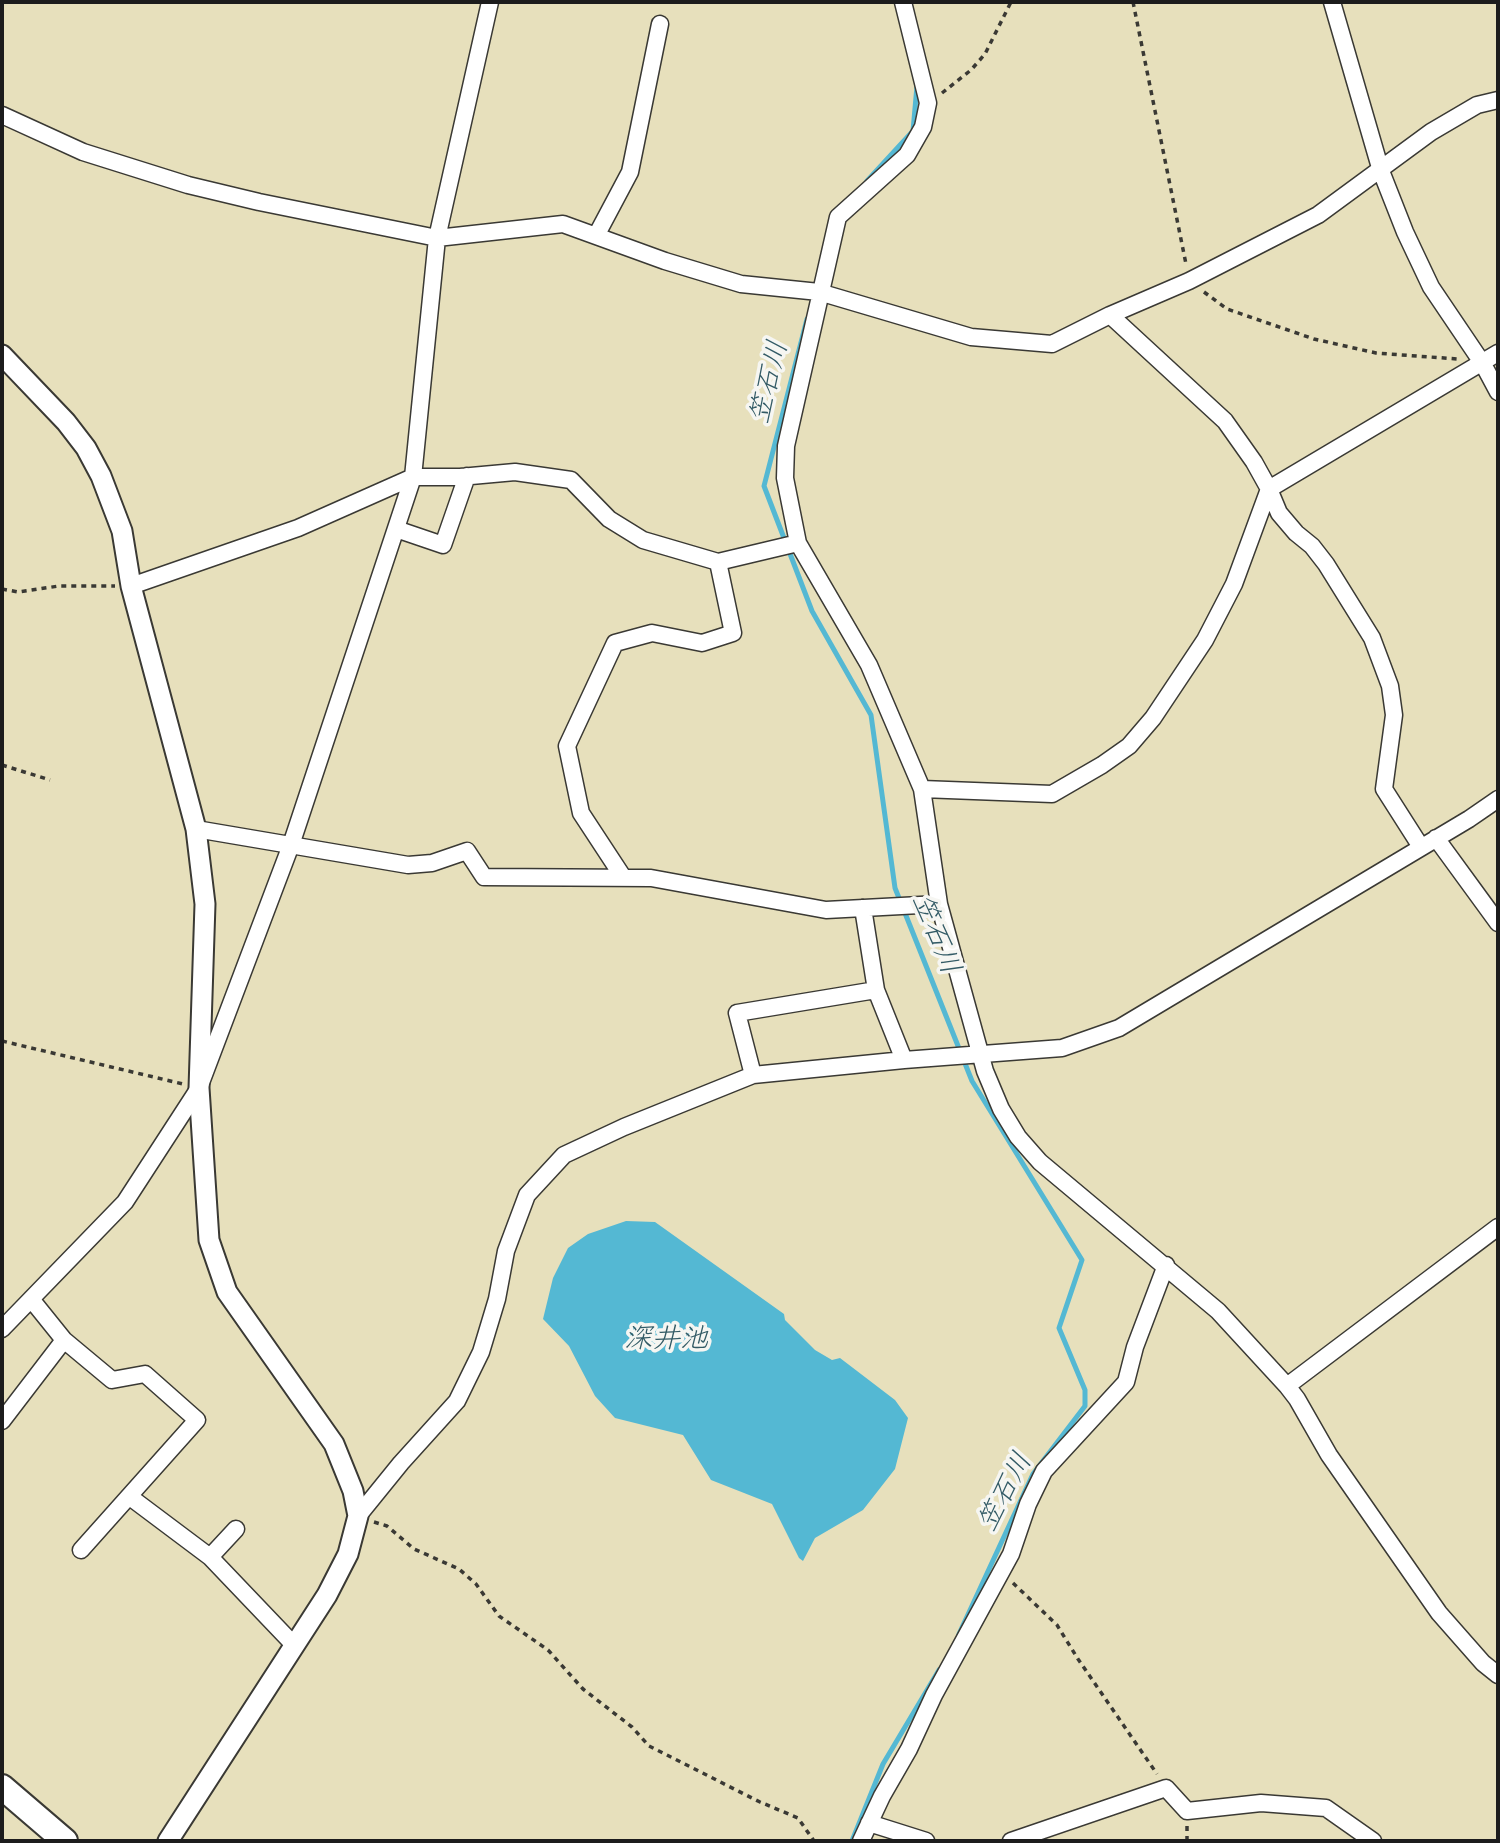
<!DOCTYPE html>
<html>
<head>
<meta charset="utf-8">
<style>
  body { margin:0 }
  #map { position:relative; width:1500px; height:1843px; overflow:hidden; background:#e7e0bc; font-family:"Comic Neue",sans-serif }
  canvas { display:block }
  .frame { position:absolute; inset:0; border:4px solid #1c1c1c; pointer-events:none }
</style>
</head>
<body>
<div id="map">
<canvas width="1500" height="1843"></canvas>
<div class="frame"></div>
</div>
<script>
const ctx = document.querySelector('canvas').getContext('2d');
ctx.lineJoin = 'round';
function fill(path, color) { ctx.fillStyle = color; ctx.fill(path, 'evenodd'); }
const shape = rows => new Path2D(rows.map(r => 'M' + r).join(''));
function trace(path, color, width, dash) { ctx.strokeStyle = color; ctx.lineWidth = width; ctx.lineCap = dash ? 'butt' : 'round'; ctx.setLineDash(dash || []); ctx.stroke(path); }
function label(font, color, halo, rows, align = 'center') {
  ctx.font = font + ' "Comic Neue","Klee One",sans-serif'; ctx.lineWidth = 7; ctx.setLineDash([]); ctx.textBaseline = 'middle'; ctx.strokeStyle = halo; ctx.fillStyle = color; for (const [text, x, y, turn = 0] of rows) {
    ctx.save(); ctx.translate(x, y); ctx.rotate((+turn || 0) * Math.PI / 180); ctx.textAlign = isNaN(turn) ? turn : align; if (halo) ctx.strokeText(text, 0, 0); ctx.fillText(text, 0, 0); ctx.restore();
  }
}
const water = shape([
  [626,1221,655,1222,784,1314,785,1320,815,1350,832,1360,840,1358,895,1400,908,1418,895,1469,863,1510,815,1538,803,1561,799,1558,772,1504,711,1480,683,1435,615,1418,595,1396,569,1346,543,1319,553,1278,568,1248,588,1234]
]);
const stream = shape([
  [867,181,913,131,917,86],
  [807,319,764,486,812,611,871,715,895,888,972,1081,1082,1260,1059,1328,1085,1390,1085,1406,1033,1474,959,1634],
  [852,1841,883,1764,939,1670]
]);
const path = shape([
  [1133,2,1186,264],
  [942,93,971,70,985,54,1011,2],
  [1204,292,1227,309,1314,339,1376,353,1457,359],
  [2,589,18,592,59,586,115,586],
  [2,765,50,780],
  [2,1041,183,1084],
  [374,1522,387,1526,414,1549,459,1569,476,1584,499,1616,548,1650,583,1689,632,1727,649,1746,760,1802,798,1818,814,1841],
  [1013,1583,1057,1625,1078,1659,1157,1774],
  [1187,1826,1187,1841]
]);
const minor = shape([
  [903,2,928,103,923,127,907,155,838,217,786,446,785,478,798,543,869,665,922,789,939,904,985,1071,1001,1109,1018,1137,1040,1162,1218,1311,1287,1386,1297,1399,1329,1455,1439,1613,1483,1663,1498,1675],
  [1332,2,1381,171,1405,232,1431,287,1483,364,1498,392],
  [2,115,83,152,188,185,259,202,437,238,563,224,665,261,741,284,819,292,971,337,1052,344,1110,315,1189,281,1318,215,1431,132,1477,105,1498,100],
  [596,236,630,172,660,24],
  [1110,315,1225,421,1254,462,1269,489,1498,353],
  [1269,489,1279,513,1296,533,1312,546,1326,564,1372,638,1390,686,1394,715,1384,789,1421,847],
  [396,529,443,545,467,476],
  [131,586,298,528,413,477,460,477,515,472,571,480,609,519,643,540,718,562,798,543],
  [922,789,1052,794,1102,765,1129,746,1153,718,1205,640,1234,584,1269,489],
  [196,829,408,865,432,863,467,851,484,877,651,878,826,910,939,904],
  [1436,838,1498,923],
  [623,877,581,813,567,746,615,643,652,633,702,643,733,633,718,562],
  [863,908,876,990,904,1060],
  [753,1075,737,1013,876,990],
  [31,1299,64,1340,112,1380,145,1374,197,1420,81,1550],
  [2,1329,125,1202,199,1088,291,845,413,477,437,238,490,2],
  [1287,1386,1498,1227],
  [2,1421,64,1340],
  [130,1497,210,1557,294,1645],
  [358,1516,401,1463,457,1401,481,1352,497,1299,506,1251,527,1195,564,1155,624,1127,753,1075,904,1060,1062,1048,1119,1028,1469,819,1498,799],
  [210,1557,236,1529],
  [869,1823,926,1841],
  [861,1841,882,1796,909,1749,934,1695,1011,1554,1028,1504,1044,1471,1126,1382,1135,1347,1166,1265],
  [1011,1841,1166,1788,1187,1811,1261,1803,1326,1808,1373,1841]
]);
const tertiary = shape([
  [2,355,66,422,86,448,101,476,122,531,131,586,196,829,205,904,199,1088,209,1240,227,1292,334,1444,353,1491,358,1516,348,1554,327,1595,168,1841]
]);
const primary = shape([
  [2,1787,65,1841]
]);
const waterNames = [
  ["笠石川",769,382,-76],
  ["笠石川",936,934,68],
  ["深井池",666,1339],
  ["笠石川",1005,1492,-62]
];
fill(water, '#54b8d3');
trace(stream, '#54b8d3', 5);
trace(minor, '#3a3934', 19);
trace(tertiary, '#3a3934', 23);
trace(primary, '#3a3934', 28);
trace(path, '#3a3934', 3.5, [5, 5]);
trace(minor, '#fff', 16);
trace(tertiary, '#fff', 19);
trace(primary, '#fff', 24);
label('italic 28px', '#325a65', '#f6f6f2', waterNames);
</script>
</body>
</html>
